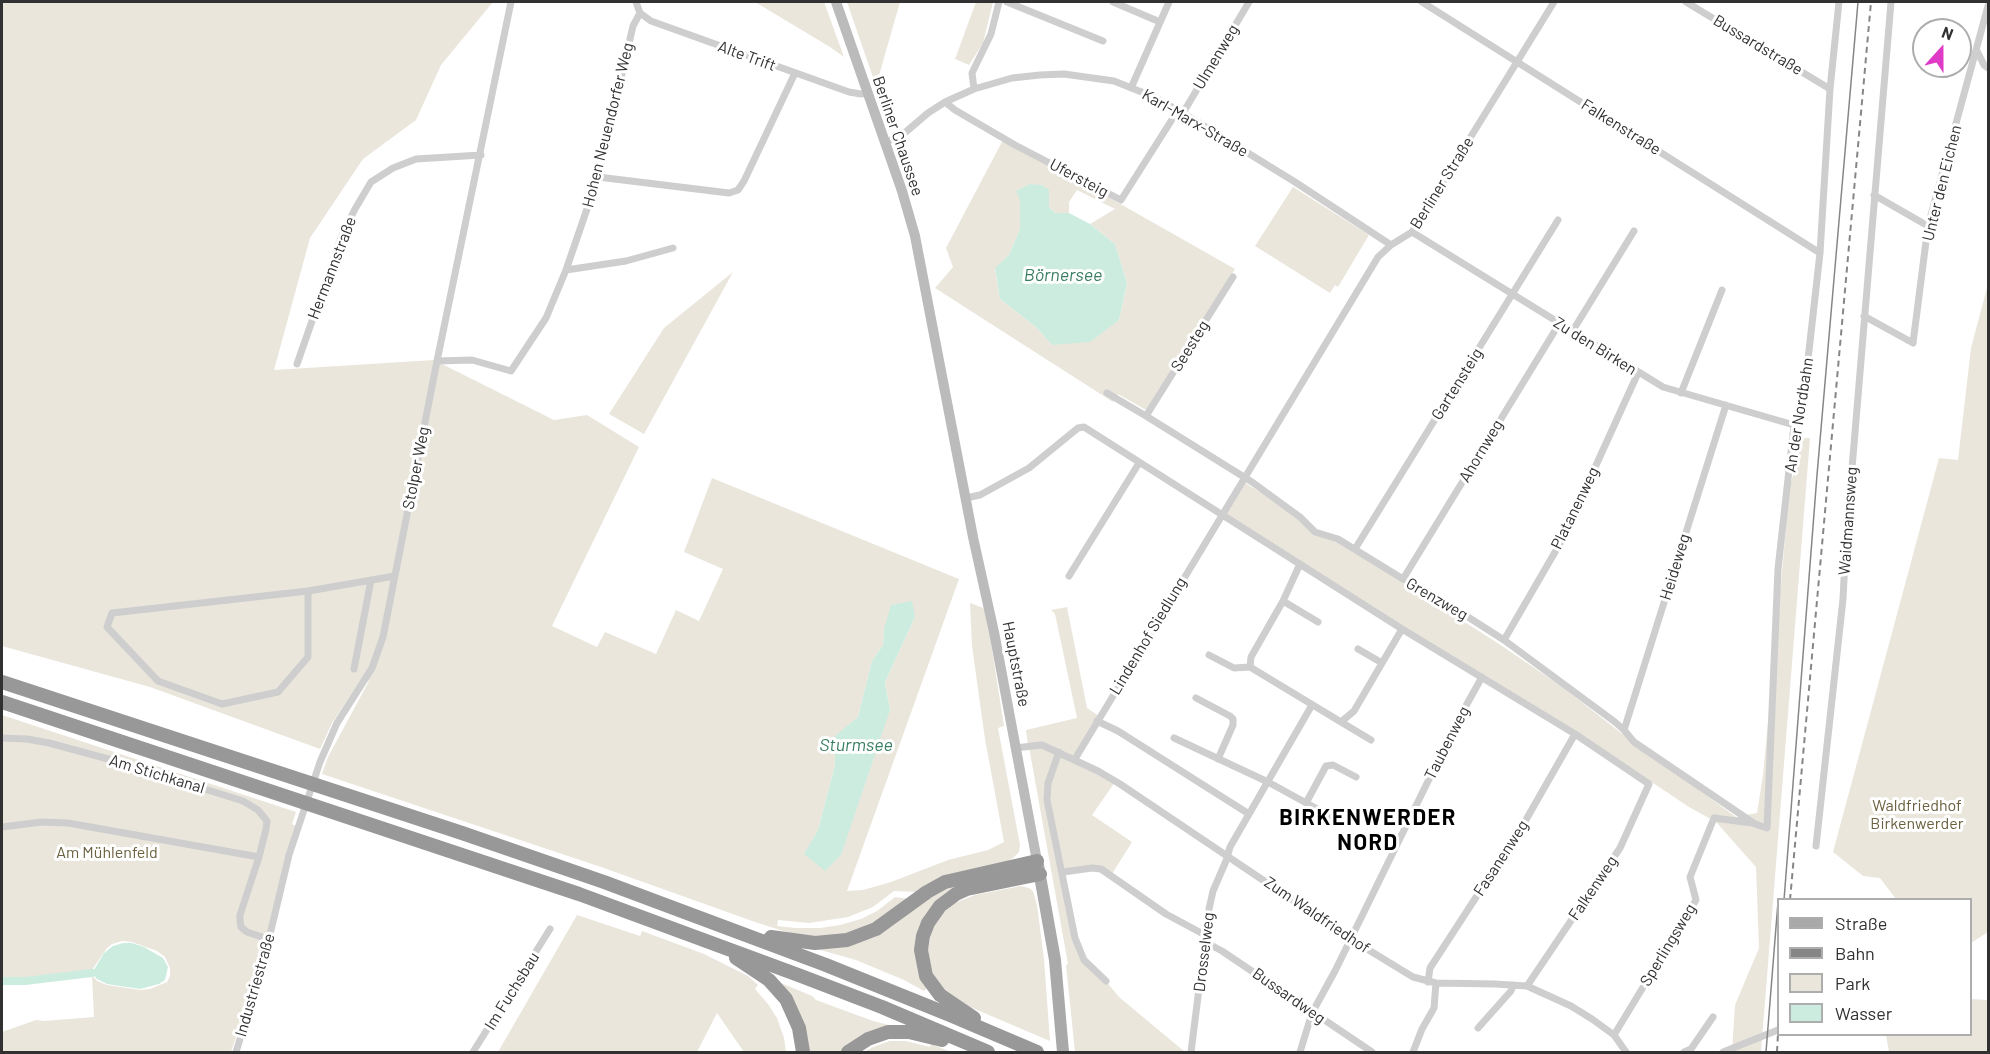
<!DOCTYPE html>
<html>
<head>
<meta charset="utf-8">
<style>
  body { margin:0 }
  #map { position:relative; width:1990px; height:1054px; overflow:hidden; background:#fff; font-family:Barlow,sans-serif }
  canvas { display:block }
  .frame { position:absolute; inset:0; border:3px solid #313131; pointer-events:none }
  .legend { position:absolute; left:1777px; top:898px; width:195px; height:138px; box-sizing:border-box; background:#fff; border:2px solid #adadad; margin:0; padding:8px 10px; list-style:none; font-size:18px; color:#313131 }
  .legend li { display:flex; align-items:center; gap:12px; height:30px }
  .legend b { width:30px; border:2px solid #adadad }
  .north { position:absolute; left:1912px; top:18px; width:60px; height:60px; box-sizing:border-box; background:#fff; border:2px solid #adadad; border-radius:50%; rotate:21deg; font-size:16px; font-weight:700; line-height:24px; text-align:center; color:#313131 }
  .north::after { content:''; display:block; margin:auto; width:21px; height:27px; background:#df3bc7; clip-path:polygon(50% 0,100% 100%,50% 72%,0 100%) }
</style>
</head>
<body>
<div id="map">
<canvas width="1990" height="1054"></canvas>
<div class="frame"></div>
<ul class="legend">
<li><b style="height:8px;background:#a9a9a9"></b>Straße</li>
<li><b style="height:8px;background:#868686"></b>Bahn</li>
<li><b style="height:16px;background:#eae6dc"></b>Park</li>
<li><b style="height:16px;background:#cdece0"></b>Wasser</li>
</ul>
<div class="north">N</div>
</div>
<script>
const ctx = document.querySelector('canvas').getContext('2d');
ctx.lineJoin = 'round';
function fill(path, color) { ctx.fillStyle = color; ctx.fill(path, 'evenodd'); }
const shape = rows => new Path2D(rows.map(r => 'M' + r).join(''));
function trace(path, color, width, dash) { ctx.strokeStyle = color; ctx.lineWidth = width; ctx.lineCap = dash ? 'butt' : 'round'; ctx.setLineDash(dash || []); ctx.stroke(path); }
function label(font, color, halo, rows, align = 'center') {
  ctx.font = font + ' Barlow,sans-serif'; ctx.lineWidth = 6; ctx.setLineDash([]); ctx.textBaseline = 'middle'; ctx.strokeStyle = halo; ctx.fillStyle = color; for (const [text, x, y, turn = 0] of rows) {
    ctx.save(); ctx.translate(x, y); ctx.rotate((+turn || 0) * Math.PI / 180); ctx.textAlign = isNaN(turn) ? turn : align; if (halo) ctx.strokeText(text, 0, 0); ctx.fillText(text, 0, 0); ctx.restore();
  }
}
const green = shape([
  [2,2,493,2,441,65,416,120,363,159,310,238,274,370,434,360,554,420,587,415,639,447,552,626,597,647,605,632,656,654,676,610,699,621,723,569,684,552,712,478,959,579,847,891,863,890,891,882,948,860,988,850,1004,842,985,739,972,646,970,603,983,608,986,611,1004,726,998,728,1020,845,1019,852,1013,858,1004,863,917,892,894,891,873,907,848,917,809,923,778,920,777,926,795,928,820,928,840,925,861,919,877,911,895,897,908,899,879,921,853,933,824,937,793,934,758,923,601,867,322,774,328,757,369,681,363,676,332,723,320,749,150,687,2,646],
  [915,617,885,682,890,710,804,854,818,830,835,765,835,737,858,717,872,661,883,645,884,629],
  [755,2,824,2,844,57,830,47],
  [847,2,900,2,876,86],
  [976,2,993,2,983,43,969,65,955,59],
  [1004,138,1235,269,1146,410,1118,394,1113,402,935,288,953,267,946,248],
  [1077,190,1115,209,1090,224,1115,244,1127,283,1119,320,1052,345,1036,327,1000,299,995,269,1009,255,1020,229,1020,200,1049,207,1055,213,1069,213,1069,202],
  [1293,187,1369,235,1338,287,1335,285,1330,293,1255,246],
  [733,272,644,434,609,414,664,328],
  [1988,284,1988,932,1971,943,1970,900,1896,899,1880,878,1863,876,1833,852,1939,458,1958,460,1971,348],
  [1803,438,1810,438,1761,1052,1732,1052,1735,1005,1759,948,1756,867,1716,822,1689,807,1608,753,1462,664,1224,513,1242,481,1284,507,1314,533,1341,543,1499,644,1561,686,1630,740,1736,817,1757,813,1763,775,1790,486],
  [1067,607,1087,708,1099,716,1074,758,1042,744,1028,745,1026,730,1077,718,1055,614,1051,610],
  [2,715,296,812,292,824,296,826,259,969,231,1052,2,1052,2,1032,36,1020,44,1021,94,1017,92,975,97,981,107,985,140,990,150,989,167,982,170,976,170,968,165,957,157,951,132,942,122,941,112,944,107,948,92,970,26,978,2,978],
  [1036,746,1057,753,1046,783,1076,945,1119,997,1185,1052,1075,1052,1066,965,1068,964,1029,747],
  [1059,754,1115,782,1092,815,1132,842,1112,874,1104,869,1063,871,1048,788],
  [969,881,956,887,940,898,925,915,922,922,927,988,924,991,904,980,856,960,817,949,847,946,875,937,891,927,923,902,948,888],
  [1021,886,1029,888,1033,891,1037,905,1044,959,1050,1041,963,1004,945,991,932,972,929,956,928,949,932,929,943,913,955,903,975,895],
  [577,915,640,936,642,931,704,954,748,976,758,985,755,989,768,1004,777,1018,784,1038,786,1052,744,1052,717,1013,697,1052,498,1052],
  [781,983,812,996,816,1000,873,1021,893,1026,849,1044,840,1052,809,1052,804,1024,793,1000],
  [1971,999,1988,1000,1988,1052,1889,1052,1886,1035,1970,1034],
  [890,1041,906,1041,930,1047,931,1044,951,1052,864,1052,873,1047]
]);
const water = shape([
  [1030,184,1042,185,1049,190,1049,207,1055,213,1069,213,1090,224,1115,244,1127,283,1119,320,1090,342,1052,345,1036,327,1000,299,995,268,1009,255,1020,229,1020,200,1016,191],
  [912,601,915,617,885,682,890,710,841,855,825,871,804,854,818,830,835,765,835,736,858,717,872,661,883,645,884,629,891,605],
  [123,943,132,943,144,947,163,958,168,967,165,980,159,984,140,989,107,984,97,979,92,973,104,953,113,946]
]);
const canal = shape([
  [2,981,25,981,92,973]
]);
const minor = shape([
  [636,2,640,13,651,21,849,92,861,94,868,93],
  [1007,2,1103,41],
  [1113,2,1160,22],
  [1422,2,1820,253],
  [1686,2,1830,89],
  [1977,51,1984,65,1988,68],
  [1131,88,1169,2],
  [974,89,972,73,991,34,999,2],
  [945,102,955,110,1015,145,1121,200,1178,110],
  [1183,113,1249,2],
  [885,142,901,136,928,113,945,102,974,89,1012,78,1040,75,1064,74,1114,81,1154,97,1183,113,1295,182,1391,245],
  [598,177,729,193,738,190,744,181,795,73],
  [1874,195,1928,226],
  [1412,232,1663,387,1794,425],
  [566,270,626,261,673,248],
  [1864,316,1913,343,1928,226,1988,6],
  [1572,332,1634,231],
  [437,361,472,360,511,371,546,318,566,270,598,177,633,26,640,13],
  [297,364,342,235,355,209,371,182,393,168,416,159,481,155],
  [1107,393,1146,416,1252,482,1300,517,1315,532,1338,539,1403,579,1432,594,1504,640,1615,722,1624,730,1634,742,1755,824,1767,828,1778,569,1794,425,1801,413,1804,395,1820,253,1830,89,1839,2],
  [1681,393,1722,290],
  [1146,416,1233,277],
  [966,498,980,495,1029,468,1078,428,1084,427,1402,629,1575,734,1649,784,1620,848,1527,986],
  [1355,549,1558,220],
  [1300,564,1283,601,1251,657,1250,667,1341,722,1354,711,1402,629],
  [1069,576,1139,463],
  [1403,579,1559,324],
  [308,591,112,613,107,627,158,681,222,704,278,692,308,657,308,591,395,576],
  [1283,601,1318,622],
  [1504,640,1562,540,1638,373],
  [1358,649,1382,663],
  [1209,655,1234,668,1250,667],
  [354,669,371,580],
  [1196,698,1230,716,1233,719,1233,725,1218,759],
  [1097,721,1118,731,1249,814],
  [1341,722,1371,740],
  [1624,730,1726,405],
  [2,738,27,739,49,743,112,760,243,801,258,810,267,821,266,829,259,857,240,915,240,921,241,927,247,932,268,939],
  [1174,738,1268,782,1341,822],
  [1015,748,1042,745,1098,771,1120,784,1349,938,1413,977,1436,983,1495,984,1527,986,1571,1006,1592,1019,1614,1035,1626,1052],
  [1059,752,1048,783,1047,800,1075,938,1084,960,1106,981],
  [1075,759,1378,257,1391,245,1412,232,1554,2],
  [1306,803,1326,766,1333,765,1356,777],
  [2,827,42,822,68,823,259,857],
  [1816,846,1843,599,1846,540,1891,2],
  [1063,872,1092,868,1101,869,1166,914,1205,935],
  [1205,942,1222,951,1372,1052],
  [1428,982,1430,968,1523,825,1575,734],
  [1478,1028,1511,991,1513,985],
  [1614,1035,1696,900,1690,877,1714,818,1752,823],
  [236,1052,262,968,289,855,320,762,337,723,372,668,383,637,437,361,511,2],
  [473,1052,550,929],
  [1191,1052,1209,909,1213,891,1226,861,1230,847,1312,705],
  [1300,1052,1312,1013,1335,971,1458,720,1482,677],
  [1413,1052,1422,1029,1434,1008,1436,983],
  [1684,1052,1691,1049,1713,1017],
  [1723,1052,1778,1030]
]);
const secondary = shape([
  [836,2,902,191,915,236,973,537,994,632,1037,861]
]);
const primary = shape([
  [1038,865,1055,960,1063,1052]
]);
const motorway = shape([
  [2,682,462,833,604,882,826,965,950,1015,1037,1052],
  [2,702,579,894,801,976,882,1007,988,1052],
  [771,937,815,943,847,940,876,929,927,892,945,882,1037,861],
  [736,958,769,980,786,999,799,1028,803,1052],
  [974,1018,940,995,926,976,921,950,923,936,928,923,940,906,956,894,967,889,1040,874],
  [848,1052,868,1039,888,1032,909,1032,942,1040]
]);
const tram = shape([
  [1784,900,1817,475,1858,2],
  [1766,1052,1778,902]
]);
const rail = shape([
  [1790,900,1871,2],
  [1777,1052,1778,1034]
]);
const streetNames = [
  ["Bussardstraße",1758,45,31],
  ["Alte Trift",747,56,20],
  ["Ulmenweg",1216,57,-59],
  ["Karl-Marx-Straße",1195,123,30],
  ["Hohen Neuendorfer Weg",608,125,-76],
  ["Falkenstraße",1621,127,32],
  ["Berliner Chaussee",898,136,71],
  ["Ufersteig",1079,178,28],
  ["Berliner Straße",1442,183,-58],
  ["Unter den Eichen",1942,183,-76],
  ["Hermannstraße",332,268,-69],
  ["Seesteg",1190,346,-58],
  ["Zu den Birken",1595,346,32],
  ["Gartensteig",1457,384,-58],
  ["An der Nordbahn",1799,415,-81],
  ["Ahornweg",1481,451,-59],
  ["Stolper Weg",416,468,-79],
  ["Platanenweg",1575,508,-64],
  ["Waidmannsweg",1848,521,-86],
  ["Heideweg",1675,567,-73],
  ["Grenzweg",1437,599,30],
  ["Lindenhof Siedlung",1148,636,-59],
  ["Hauptstraße",1016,664,79],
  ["Taubenweg",1447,743,-63],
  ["Am Stichkanal",157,774,17],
  ["Fasanenweg",1501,858,-57],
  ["Falkenweg",1593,888,-56],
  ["Zum Waldfriedhof",1317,915,34],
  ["Sperlingsweg",1668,945,-59],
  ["Drosselweg",1204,952,-83],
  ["Industriestraße",255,985,-74],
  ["Im Fuchsbau",512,991,-58],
  ["Bussardweg",1289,996,35]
];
const parkNames = [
  ["Waldfriedhof",1917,806],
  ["Birkenwerder",1917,824],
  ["Am Mühlenfeld",107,853]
];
const waterNames = [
  ["Börnersee",1063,275],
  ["Sturmsee",856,745]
];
const districtNames = [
  ["BIRKENWERDER",1368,818],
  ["NORD",1368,843]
];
fill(green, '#eae6dc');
fill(water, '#cdece0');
trace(canal, '#cdece0', 8);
trace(minor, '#cecece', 7);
trace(secondary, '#bbb', 10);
trace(primary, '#a9a9a9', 12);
trace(motorway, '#989898', 14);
trace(tram, '#868686', 1.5);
trace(rail, '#868686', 2, [6, 4.5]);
label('16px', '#313131', '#fff', streetNames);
label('16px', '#6b603f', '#fff', parkNames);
label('italic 18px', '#397e63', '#fff', waterNames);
ctx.letterSpacing = '1.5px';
label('bold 22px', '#000', '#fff', districtNames);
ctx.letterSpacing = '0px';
</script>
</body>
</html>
